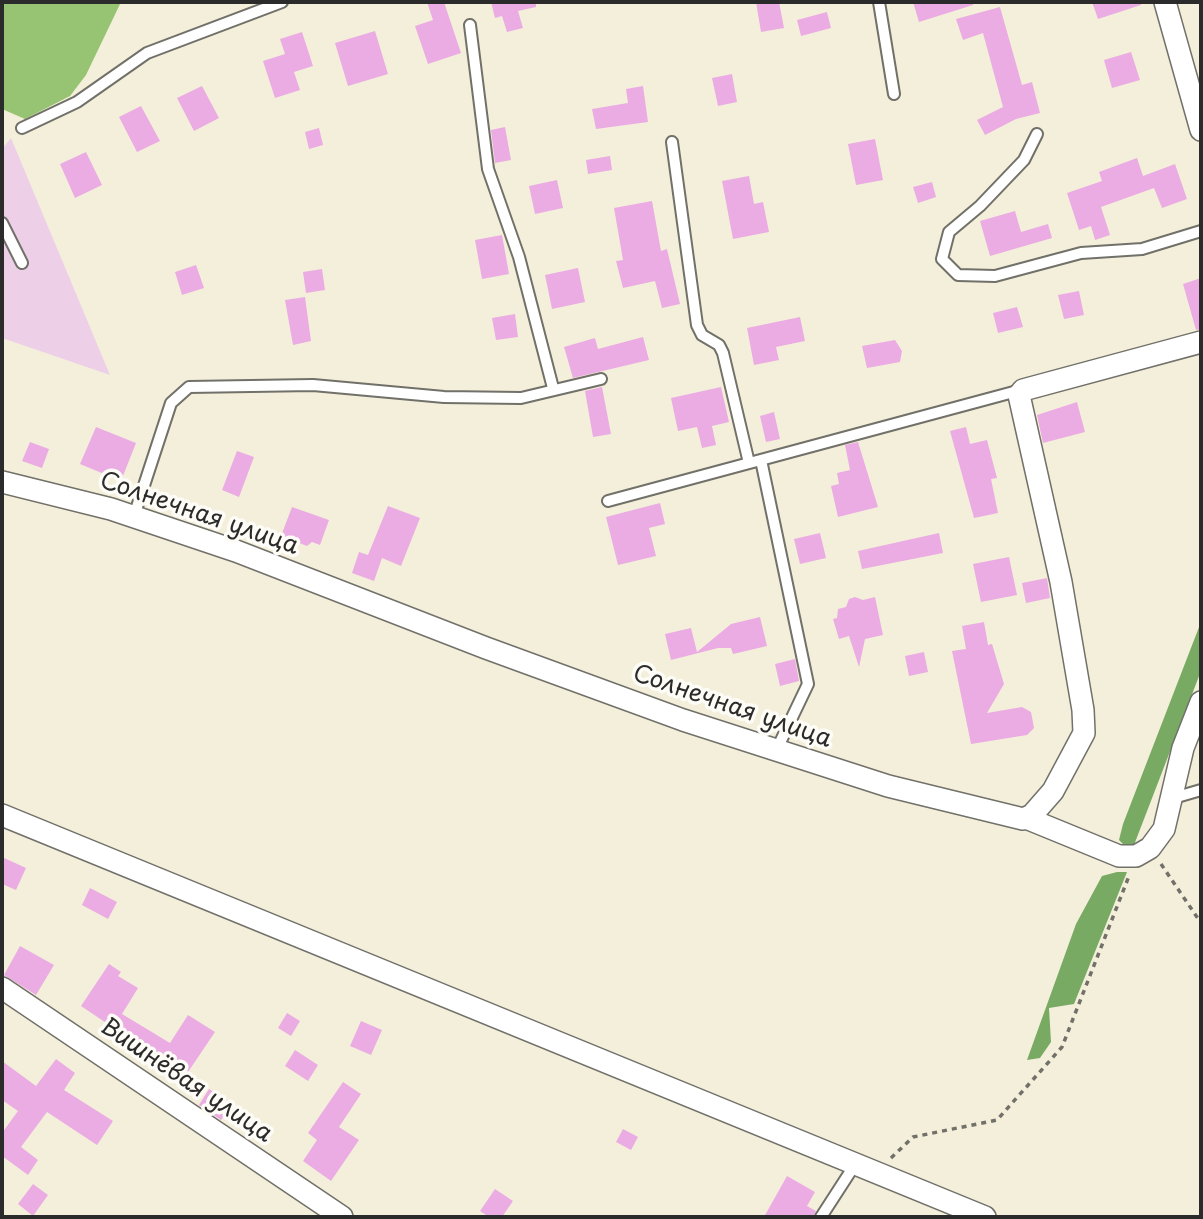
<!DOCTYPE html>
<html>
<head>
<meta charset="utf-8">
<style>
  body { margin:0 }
  #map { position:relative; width:1203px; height:1219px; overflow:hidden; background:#f4efdb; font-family:"Playpen Sans",sans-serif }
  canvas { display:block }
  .frame { position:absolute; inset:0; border:4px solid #2b2b2b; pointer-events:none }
</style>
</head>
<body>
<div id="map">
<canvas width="1203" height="1219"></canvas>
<div class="frame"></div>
</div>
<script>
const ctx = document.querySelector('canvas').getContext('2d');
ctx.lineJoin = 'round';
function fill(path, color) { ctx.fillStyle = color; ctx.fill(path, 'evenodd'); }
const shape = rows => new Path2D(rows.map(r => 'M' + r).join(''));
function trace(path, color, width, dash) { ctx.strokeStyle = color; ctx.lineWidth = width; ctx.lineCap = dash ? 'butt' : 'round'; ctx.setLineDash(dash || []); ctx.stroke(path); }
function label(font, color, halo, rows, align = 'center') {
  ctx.font = font + ' "Playpen Sans",sans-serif'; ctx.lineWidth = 7; ctx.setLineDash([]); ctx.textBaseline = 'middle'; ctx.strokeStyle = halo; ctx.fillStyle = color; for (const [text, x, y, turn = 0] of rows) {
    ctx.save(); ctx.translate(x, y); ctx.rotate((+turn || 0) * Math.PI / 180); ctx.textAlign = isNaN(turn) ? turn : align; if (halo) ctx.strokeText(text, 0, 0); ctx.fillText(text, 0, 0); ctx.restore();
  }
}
const built = shape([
  [11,138,110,375,2,338,2,149]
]);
const green = shape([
  [2,2,121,2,86,75,70,96,25,119,2,109]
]);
const forest = shape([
  [1201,622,1201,671,1134,845,1124,845,1119,840,1123,824],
  [1117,872,1127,872,1074,1004,1049,1008,1051,1042,1040,1058,1027,1060,1076,924,1102,876]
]);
const building = shape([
  [427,2,444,2,461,53,428,64,415,26,433,20],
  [491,2,536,2,536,7,518,11,523,28,507,32,502,16,495,18],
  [756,2,779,2,784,28,761,32],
  [913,2,973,2,973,5,919,22],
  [1092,2,1141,2,1141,5,1098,19],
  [1000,7,1022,85,1032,82,1040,113,1016,119,985,135,977,120,1003,107,983,33,963,40,956,19],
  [827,12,831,28,801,36,797,20],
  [375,31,388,74,348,86,335,43],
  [302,32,313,66,294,72,300,90,275,98,263,61,285,54,280,39],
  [1131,52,1140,80,1112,88,1104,60],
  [732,74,737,102,718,106,712,78],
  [202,86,219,118,194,131,177,98],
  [643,86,648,122,596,129,592,109,628,103,626,89],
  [141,106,160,141,137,152,119,117],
  [505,127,511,160,495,163,491,130],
  [319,128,323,145,309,149,305,132],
  [875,139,883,180,856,185,848,144],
  [86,152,102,185,75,198,60,164],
  [610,156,612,170,588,174,586,160],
  [1137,158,1143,176,1175,164,1187,199,1162,208,1154,188,1101,207,1110,235,1095,240,1091,226,1079,230,1067,193,1102,181,1099,172],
  [749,176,754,204,763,202,769,232,733,239,722,181],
  [557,180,563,208,535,214,529,186],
  [932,182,936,197,918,203,913,187],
  [652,201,661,251,667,249,680,304,662,308,655,281,623,288,616,261,623,260,614,208],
  [1015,211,1021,232,1048,224,1052,238,990,256,980,221],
  [502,235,509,274,482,279,475,240],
  [196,265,204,288,182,295,175,272],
  [578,268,585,302,552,309,545,275],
  [322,269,325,290,306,293,303,272],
  [1201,278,1201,329,1196,330,1183,284],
  [1079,291,1084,315,1064,319,1058,295],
  [305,297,311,341,293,345,285,300],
  [1017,307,1023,327,998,333,993,313],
  [515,314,518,337,496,340,492,318],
  [800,317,805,341,776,347,779,360,754,365,747,328],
  [643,337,649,360,573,378,564,347,595,338,598,349],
  [895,340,902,351,900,362,867,368,862,346],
  [602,387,611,434,593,437,585,391],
  [721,387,729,422,712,426,716,445,702,448,697,427,678,431,671,398],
  [1077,402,1085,432,1043,443,1037,415],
  [774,412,780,439,766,442,760,416],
  [96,427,136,443,121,481,80,464],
  [966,427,970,444,987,440,997,478,991,479,998,513,974,518,950,431],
  [30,442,49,449,42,468,22,461],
  [858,442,878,507,838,517,831,486,839,484,837,473,850,470,845,445],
  [237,451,254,457,239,497,222,490],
  [660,503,665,524,649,528,656,556,618,565,606,517],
  [388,506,420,518,401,566,382,558,374,581,352,573,359,552,368,555],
  [292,507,329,520,320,545,312,542,307,546,281,536],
  [820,533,826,558,800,564,794,539],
  [939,533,943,553,862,569,858,551],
  [1009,557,1017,595,981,602,973,564],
  [1047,578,1050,598,1026,603,1022,583],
  [855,597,863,600,875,597,883,635,865,639,859,667,849,636,839,639,833,619,837,618,838,609,846,607,849,599],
  [760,617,767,646,733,654,731,648,718,648,671,660,665,634,691,628,697,652,731,624],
  [984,622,988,645,992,644,1004,684,987,713,1022,707,1031,712,1034,728,1027,735,971,744,952,651,966,649,962,626],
  [924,652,928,672,909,676,905,656],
  [795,659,799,681,780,686,775,664],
  [2,857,26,868,16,890,2,884],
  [90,888,117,902,108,919,82,905],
  [20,946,54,965,36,995,4,975],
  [109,964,121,972,118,976,138,988,122,1014,170,1043,188,1015,215,1032,186,1075,145,1048,141,1055,126,1046,130,1039,81,1006],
  [287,1013,300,1021,291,1036,278,1028],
  [361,1021,382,1030,371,1055,350,1046],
  [295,1050,318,1065,308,1081,285,1066],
  [56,1059,75,1073,64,1090,113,1121,97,1145,47,1112,21,1147,38,1160,28,1175,2,1156,2,1133,18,1111,2,1100,2,1061,36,1086],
  [343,1082,361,1094,339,1127,359,1140,331,1181,303,1161,317,1140,308,1133],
  [209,1089,232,1104,221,1120,199,1105],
  [623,1129,638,1137,631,1150,616,1142],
  [787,1176,815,1192,807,1206,816,1211,813,1217,764,1217],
  [33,1184,48,1195,33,1216,18,1204],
  [495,1189,513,1201,502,1217,489,1217,480,1211]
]);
const path = shape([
  [1161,864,1201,923],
  [891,1158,913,1137,997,1120,1062,1047,1129,876]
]);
const lane = shape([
  [879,2,894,94],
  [470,25,488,169,519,257,553,388],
  [22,128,77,102,147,53,282,2],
  [1037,134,1024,160,980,206,949,232,942,259,958,275,995,276,1081,253,1142,249,1201,231],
  [672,142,697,325,702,335,719,345,723,353,749,463],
  [2,223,22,263],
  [761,460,808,684,776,751],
  [608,501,1021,390],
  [134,516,171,403,189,387,313,385,444,397,521,398,601,379],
  [1170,799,1201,790],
  [821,1217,854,1166]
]);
const street = shape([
  [1165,2,1201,130],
  [2,482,111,509,236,551,486,648,683,720,888,786,1023,819,1032,815,1053,791,1084,733,1083,710,1061,582,1019,395,1023,390,1201,342],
  [2,815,985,1217],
  [1026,818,1119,856,1136,856,1150,848,1164,829,1183,748,1201,702],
  [2,988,342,1217]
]);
const streetNames = [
  ["Солнечная улица",199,514,19],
  ["Солнечная улица",732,707,19],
  ["Вишнёвая улица",186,1081,34]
];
fill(built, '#edd0e8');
fill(green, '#96c472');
fill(forest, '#78aa64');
fill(building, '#eaace3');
trace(lane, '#717069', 14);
trace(street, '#717069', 24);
trace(path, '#717069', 3.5, [5, 5]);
trace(lane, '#fff', 10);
trace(street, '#fff', 21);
label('24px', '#2b2b2b', '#fdfcf7', streetNames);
</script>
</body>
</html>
